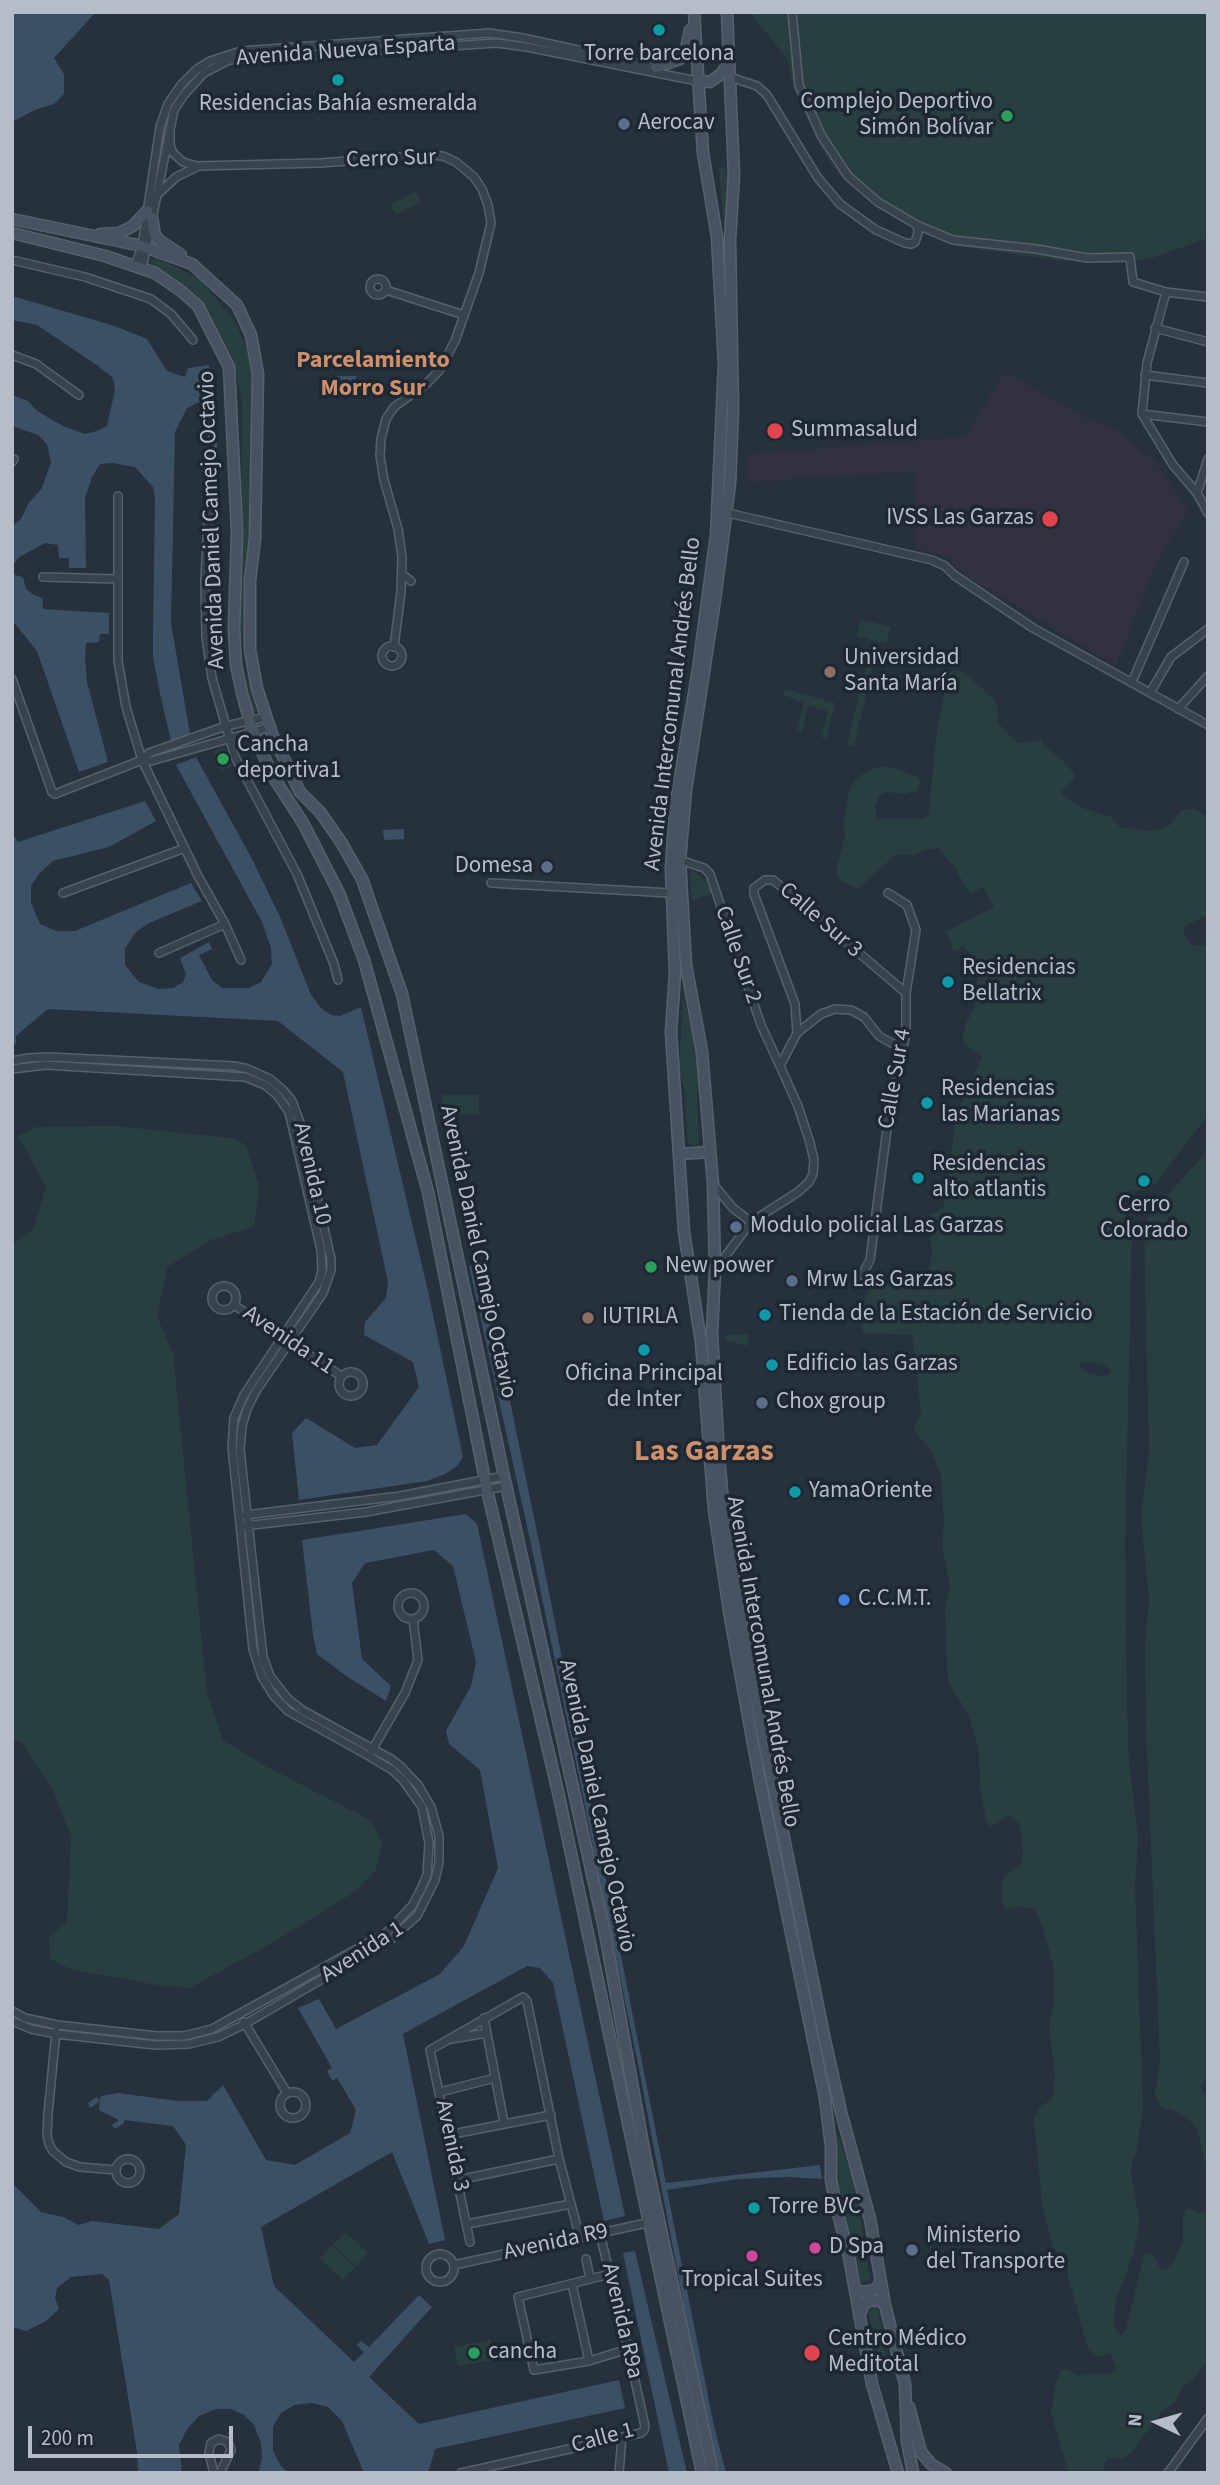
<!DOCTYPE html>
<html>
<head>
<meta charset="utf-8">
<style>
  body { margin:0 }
  #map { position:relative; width:1220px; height:2485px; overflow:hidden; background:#26313d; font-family:"Source Sans 3",sans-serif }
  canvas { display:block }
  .frame { position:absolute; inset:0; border:14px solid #b5bec8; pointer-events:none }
  .north { position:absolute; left:1122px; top:2387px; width:70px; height:70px; -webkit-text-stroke:5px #1e2832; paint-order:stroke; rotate:275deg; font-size:19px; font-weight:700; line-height:28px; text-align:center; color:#b5bec8 }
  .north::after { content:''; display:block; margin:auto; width:24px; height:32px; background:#b5bec8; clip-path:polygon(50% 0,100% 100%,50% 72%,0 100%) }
  .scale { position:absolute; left:28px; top:2426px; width:205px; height:32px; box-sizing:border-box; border:4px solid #b5bec8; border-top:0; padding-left:9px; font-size:21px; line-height:24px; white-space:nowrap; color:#b5bec8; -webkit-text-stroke:5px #1e2832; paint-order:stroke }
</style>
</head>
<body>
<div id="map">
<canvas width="1220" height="2485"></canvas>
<div class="frame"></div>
<div class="north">N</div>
<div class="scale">200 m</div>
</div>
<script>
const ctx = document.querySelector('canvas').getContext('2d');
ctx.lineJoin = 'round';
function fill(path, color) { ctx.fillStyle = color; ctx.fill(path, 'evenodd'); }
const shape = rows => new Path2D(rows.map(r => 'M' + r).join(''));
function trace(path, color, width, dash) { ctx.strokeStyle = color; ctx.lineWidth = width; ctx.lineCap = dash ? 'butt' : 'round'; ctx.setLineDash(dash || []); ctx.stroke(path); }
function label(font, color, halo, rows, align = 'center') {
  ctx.font = font + ' "Source Sans 3",sans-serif'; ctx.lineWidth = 7; ctx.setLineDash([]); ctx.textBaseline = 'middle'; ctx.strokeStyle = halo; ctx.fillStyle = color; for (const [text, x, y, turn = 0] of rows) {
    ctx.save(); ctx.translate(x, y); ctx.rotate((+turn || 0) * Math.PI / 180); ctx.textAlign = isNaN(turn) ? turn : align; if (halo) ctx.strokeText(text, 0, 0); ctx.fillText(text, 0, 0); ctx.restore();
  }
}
const medical = shape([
  [1009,374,1084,417,1115,429,1155,461,1188,511,1155,566,1116,666,958,571,950,558,916,549,915,471,747,482,748,454,966,437,1002,376]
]);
const green = shape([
  [750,12,1208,12,1208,238,1152,258,1116,263,1056,260,956,246,912,227,877,208,839,175,818,142,794,90,788,60],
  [719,168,726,169,730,196,727,229,724,230],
  [415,191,421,201,397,215,390,205],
  [157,257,201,280,236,323,253,363,255,402,250,474,247,638,260,712,252,713,240,622,242,401,232,357,202,304,153,267,150,262],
  [861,619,891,627,886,644,857,636],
  [869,655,875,656,854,746,847,745],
  [954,670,965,673,994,699,997,705,998,723,1017,743,1042,740,1044,746,1059,757,1074,773,1074,779,1061,792,1064,796,1080,807,1111,817,1120,827,1152,831,1169,826,1182,810,1195,809,1208,817,1208,915,1188,924,1184,929,1184,935,1191,945,1208,946,1208,1115,1156,1183,1144,1190,1131,1191,1122,1199,1132,1235,1125,1542,1127,1707,1129,1761,1138,1838,1135,1885,1143,2107,1137,2150,1132,2162,1131,2174,1140,2224,1134,2251,1116,2301,1114,2319,1116,2332,1122,2335,1126,2330,1144,2254,1151,2253,1161,2269,1167,2269,1175,2259,1183,2241,1183,2213,1188,2208,1200,2213,1208,2211,1208,2360,1193,2379,1182,2387,1177,2399,1158,2416,1132,2452,1121,2459,1109,2458,1105,2462,1104,2473,1069,2473,1051,2414,1056,2382,1061,2370,1067,2369,1078,2376,1089,2373,1108,2374,1115,2372,1116,2366,1110,2354,1098,2357,1088,2349,1068,2276,1068,2256,1057,2252,1053,2247,1042,2204,1034,2117,1041,2106,1052,2099,1055,2078,1049,2023,1054,2003,1053,1964,1043,1928,1037,1913,1033,1909,1021,1907,1004,1910,1001,1888,1005,1875,1021,1864,1023,1858,1020,1825,1011,1816,1005,1817,995,1825,989,1826,986,1820,980,1786,979,1753,972,1726,968,1713,948,1682,945,1607,950,1587,942,1545,944,1524,941,1476,932,1452,914,1430,921,1411,912,1335,863,1333,861,1322,863,1307,871,1281,921,1289,930,1271,932,1248,928,1229,929,1215,940,1210,944,1205,955,1126,960,1106,982,1057,965,1045,963,1038,965,1025,975,1007,978,973,976,959,963,947,954,951,946,932,994,907,983,887,970,894,954,866,938,848,926,850,915,855,895,855,858,889,841,881,837,876,836,870,845,837,843,825,849,792,854,781,860,776,872,769,886,766,917,776,921,781,916,791,904,794,886,792,880,795,875,806,877,819,919,819,925,818,929,814,934,755,940,713,949,673],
  [1087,1362,1106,1366,1111,1371,1109,1374,1103,1377,1085,1372,1079,1366,1080,1363],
  [785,689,835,703,826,739,821,737,828,711,808,706,802,732,797,730,804,702,783,695],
  [225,748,232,766,222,771,214,751],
  [690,869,707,881,712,894,692,900],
  [683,995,699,1061,697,1099,699,1142,695,1146,688,1143,684,1088,679,1070],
  [442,1095,479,1095,479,1115,442,1115],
  [116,1126,232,1138,246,1145,259,1186,254,1227,211,1240,167,1267,157,1317,173,1353,207,1693,223,1740,267,1767,372,1821,382,1843,376,1870,356,1891,277,1940,190,1988,163,1986,72,1970,50,1959,49,1937,67,1921,71,1837,54,1792,22,1742,12,1739,12,1245,34,1228,46,1187,18,1136,36,1127],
  [1208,1150,1208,2077,1201,2086,1202,2092,1208,2095,1208,2173,1197,2129,1193,2123,1172,2109,1165,2109,1160,2106,1155,2094,1160,2061,1146,1727,1145,1647,1149,1599,1141,1517,1149,1455,1144,1229,1152,1212],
  [749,1334,748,1346,726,1341,726,1335],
  [837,2131,857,2193,870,2281,861,2282,839,2192],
  [345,2232,368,2253,356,2266,333,2245],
  [331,2246,355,2267,343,2280,320,2258],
  [872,2304,878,2309,887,2358,878,2357,867,2308],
  [491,2340,494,2360,458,2366,454,2347]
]);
const water = shape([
  [12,12,96,12,54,58,64,74,64,94,54,104,35,110,12,122],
  [12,296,115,326,147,339,167,371,185,377,188,368,209,365,216,412,208,413,199,402,187,408,175,432,171,623,190,734,171,741,161,698,153,657,153,630,155,498,153,487,135,467,113,463,100,464,92,477,85,498,86,568,69,568,69,558,59,558,58,545,45,543,19,557,12,567,15,575,23,577,26,589,34,595,42,598,43,609,109,613,109,634,100,634,99,642,86,643,85,657,87,682,108,762,79,772,37,651,12,620,12,526,21,519,28,504,42,488,51,462,47,444,38,435,12,426,12,395,28,401,37,411,63,426,85,434,97,431,107,426,115,390,113,378,98,366,37,325,12,320],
  [336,376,357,376,352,388,339,389],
  [196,757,252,859,281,919,311,995,321,1008,331,1015,340,1016,361,1007,428,1291,463,1457,457,1466,445,1474,427,1481,299,1500,292,1433,306,1418,355,1448,377,1445,419,1387,413,1362,364,1335,365,1322,386,1298,388,1282,343,1072,278,1021,48,1009,16,1036,16,1044,12,1046,12,833,18,842,145,801,156,821,109,847,53,861,39,874,31,886,31,903,40,924,56,931,75,931,191,883,202,901,147,924,135,933,125,949,125,965,139,982,158,989,173,988,183,982,186,974,180,958,209,942,212,949,199,955,212,980,222,988,249,988,261,982,272,964,271,948,262,922,176,765],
  [404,829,404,839,384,840,383,830],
  [482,1265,539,1542,666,2183,820,2165,822,2179,787,2177,737,2179,667,2190,714,2426,726,2473,720,2473,702,2401,639,2069,531,1544,469,1266],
  [466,1514,477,1524,625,2216,604,2221,553,1983,540,1968,527,1966,403,2034,445,2240,429,2244,392,2152,261,2227,274,2286,354,2362,364,2352,357,2345,361,2341,369,2347,419,2295,432,2307,369,2377,419,2424,619,2380,625,2408,435,2449,428,2473,364,2473,342,2421,328,2407,312,2403,294,2405,280,2414,273,2427,273,2451,281,2466,289,2473,252,2473,259,2471,262,2458,261,2443,254,2425,244,2415,231,2409,216,2409,199,2416,187,2429,179,2445,182,2473,138,2473,137,2452,109,2280,102,2274,71,2277,57,2288,55,2298,59,2309,46,2321,26,2331,12,2327,12,2183,41,2212,63,2217,79,2225,92,2221,159,2229,179,2214,186,2145,173,2126,124,2120,124,2123,115,2129,112,2125,119,2120,99,2110,100,2101,90,2108,88,2103,97,2097,100,2101,101,2096,118,2093,177,2101,207,2101,223,2085,266,2160,295,2165,350,2133,356,2110,336,2076,337,2078,332,2081,327,2071,332,2068,298,2008,319,1999,336,2029,440,1974,464,1946,498,1868,480,1770,449,1744,446,1731,471,1686,476,1662,453,1566,434,1550,365,1563,352,1583,362,1659,391,1686,386,1701,346,1676,317,1654,313,1635,302,1540],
  [635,2251,687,2473,669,2473,623,2253]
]);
const minor = shape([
  [730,77,757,86,767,95,818,178,840,204,876,230,905,243,911,244,915,242,918,233,917,225,878,202,848,176,821,135,799,85,792,12],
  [170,129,170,145,173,153,183,162,197,166,320,163,427,155,443,156,456,162,474,177,482,189,488,205,491,223,479,273,455,341,439,371,425,385,394,407,386,419,381,439,380,456,384,480,398,529,402,557,401,592,394,647],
  [156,196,176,177,197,167],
  [917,225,953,240,1037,249,1087,258,1130,257,1133,282,1166,292],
  [12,260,85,277,151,299,171,314,193,340],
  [135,266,142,246,160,127,168,104,181,85,196,70,210,61,241,51,489,33,523,38,656,67],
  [142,269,174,110,184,95,204,73,229,60,497,43,527,47,697,81],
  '370 287a8 8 0 1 1 16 0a8 8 0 1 1-16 0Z',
  [386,290,464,315],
  [1155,328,1208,342],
  [12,355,36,364,79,395],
  [1145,375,1208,383],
  [1142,414,1208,422],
  [212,439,205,580,206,637,212,678,235,757,297,874,334,964,338,980],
  [1208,459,1197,493,1208,513],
  [12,462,14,459],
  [1197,493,1173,465,1142,414,1147,363,1166,292,1208,297],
  [118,496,118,661,126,707,142,760,198,876,225,924,241,960],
  [728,513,932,560,945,566,954,575,1033,628,1208,725],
  [403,575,411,581],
  [43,577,117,579],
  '382 656a10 10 0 1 1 20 0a10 10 0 1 1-20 0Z',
  [12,679,52,792,55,794,142,760,151,761,270,727],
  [1132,682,1184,562],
  [1150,693,1171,657,1208,629],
  [1178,709,1208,676],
  [142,760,149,753,226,726,267,717],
  [680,860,704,868,710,874,761,1025,780,1066],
  [491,883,671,893],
  [63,893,185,848],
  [159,953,225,924],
  [797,1033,795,1004,754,894,754,888,765,880,773,880,784,889,906,993],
  [12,1061,28,1058,49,1057,234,1066,248,1069,270,1079,283,1090,292,1101,301,1125,331,1259,331,1270,323,1293,256,1391,247,1409,242,1426,240,1450,263,1657,270,1676,288,1699,302,1710,391,1759,400,1766,418,1785,431,1807,439,1836,439,1862,435,1880,417,1916,391,1939,245,2024,218,2037,189,2044,155,2045,56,2034,31,2029,12,2021],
  [12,1069,46,1065,245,1077,265,1085,277,1095,289,1112,321,1250,322,1271,319,1282,244,1395,234,1418,232,1447,253,1649,262,1677,274,1696,288,1711,369,1756,392,1770,403,1780,422,1807,429,1843,427,1875,421,1889,412,1906,386,1933,212,2029,184,2036,157,2036,57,2025,25,2018,12,2011],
  [713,1184,733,1208,751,1222],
  [715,1270,751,1222,798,1192,809,1182,813,1174,814,1160,810,1143,798,1106,780,1066,797,1033,821,1014,835,1009,851,1010,864,1017,879,1036,902,1049],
  [862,1275,870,1260,890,1106,906,1034,906,993,916,930,907,905,888,893],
  '212 1298a12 12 0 1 1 24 0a12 12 0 1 1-24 0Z',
  [234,1305,341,1376],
  '339 1384a12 12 0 1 1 24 0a12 12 0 1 1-24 0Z',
  [246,1515,400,1496,504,1476],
  [244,1526,366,1512,506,1486],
  '398 1606a13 13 0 1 1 26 0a13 13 0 1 1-26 0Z',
  [372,1750,405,1693,418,1660,413,1619],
  [484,2018,504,2123],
  [244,2022,287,2093],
  [56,2032,48,2114,47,2135,49,2144,53,2151,66,2162,80,2167,116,2170],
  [451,2039,487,2033],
  '280 2105a13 13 0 1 1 26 0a13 13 0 1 1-26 0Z',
  [440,2092,495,2078],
  [448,2135,551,2115],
  '116 2171a12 12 0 1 1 24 0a12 12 0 1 1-24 0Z',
  [458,2180,559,2159],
  [467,2224,571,2204],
  [470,2242,430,2050,523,1997,527,2001,559,2159,580,2238],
  '426 2268a14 14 0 1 1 28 0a14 14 0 1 1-28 0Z',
  [586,2259,590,2279],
  [454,2265,651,2222],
  [610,2274,518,2297,534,2370,589,2361,628,2349],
  [572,2284,589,2361],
  [214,2473,209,2453,211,2443,219,2439,228,2442,231,2450,220,2473],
  [461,2473,641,2433,644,2430,645,2426,628,2349,600,2234],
  [619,2473,622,2437],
  [1168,2473,1208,2418]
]);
const secondary = shape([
  [694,12,703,153,717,237,724,364,716,535,698,669,675,808,671,868,675,974,671,1032,684,1232,701,1342,714,1510,730,1617,760,1782,825,2098,831,2147,831,2180,836,2206,849,2257,872,2384,898,2473],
  [727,12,734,175,730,240,733,410,730,484,715,600,686,790,680,860,686,965,702,1052,713,1184,715,1270,712,1333,719,1457,726,1534,750,1671,825,2040,841,2112,870,2219,885,2305,905,2384,907,2441,913,2473],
  [656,67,680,59,686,49,690,30],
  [697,81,710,82,721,74,729,62],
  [152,218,155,235,159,240,181,255],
  [12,219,142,246,192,264,237,305,251,335,258,374,255,539,250,581,250,650,257,688,272,734,300,792,320,812,341,842,362,879,402,994,504,1476,604,1928,645,2155,713,2473],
  [12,233,105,256,155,273,181,291,198,306,229,367,237,531,234,629,236,665,242,693,250,723,272,775,303,823,339,893,364,960,428,1192,487,1490,558,1792,702,2473],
  [100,234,119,233,133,226,147,211],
  [680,1154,710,1152],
  [855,2288,861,2292,869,2291,876,2289,880,2283],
  [861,2312,862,2306,869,2300,880,2301,885,2305],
  [909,2407,921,2452,931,2464,946,2473]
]);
const markers = [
  [659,30,7,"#0f9aa8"],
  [338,80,7,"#0f9aa8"],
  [1007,116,7,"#2e9e5b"],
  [624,124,7,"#5c6f8a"],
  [775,431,9,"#e0444e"],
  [1050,519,9,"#e0444e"],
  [830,672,7,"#8d6e63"],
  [223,759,7,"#2e9e5b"],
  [547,867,7,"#5c6f8a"],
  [948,982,7,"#0f9aa8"],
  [927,1103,7,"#0f9aa8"],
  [918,1178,7,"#0f9aa8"],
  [1144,1181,7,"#0f9aa8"],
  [736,1227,7,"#5c6f8a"],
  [651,1267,7,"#2e9e5b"],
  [792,1281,7,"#5c6f8a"],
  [765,1315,7,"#0f9aa8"],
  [588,1318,7,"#8d6e63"],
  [644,1350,7,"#0f9aa8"],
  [772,1365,7,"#0f9aa8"],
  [762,1403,7,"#5c6f8a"],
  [795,1492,7,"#0f9aa8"],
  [844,1600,7,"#3f7fe0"],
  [754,2208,7,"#0f9aa8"],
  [815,2248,7,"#d1479c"],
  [912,2250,7,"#5c6f8a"],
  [752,2256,7,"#d1479c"],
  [474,2353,7,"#2e9e5b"],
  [812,2353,9,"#e0444e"]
];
const streetNames = [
  ["Avenida Nueva Esparta",346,52,-4],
  ["Cerro Sur",391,160,-2],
  ["Avenida Daniel Camejo Octavio",213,520,-92],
  ["Avenida Intercomunal Andrés Bello",674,704,-83],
  ["Calle Sur 3",820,921,41],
  ["Calle Sur 2",737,955,71],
  ["Calle Sur 4",896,1079,-80],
  ["Avenida 10",311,1174,77],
  ["Avenida Daniel Camejo Octavio",477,1252,78],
  ["Avenida 11",288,1341,34],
  ["Avenida Intercomunal Andrés Bello",762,1662,80],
  ["Avenida Daniel Camejo Octavio",596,1806,78],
  ["Avenida 1",363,1953,-33],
  ["Avenida 3",451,2146,78],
  ["Avenida R9",556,2243,-12],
  ["Avenida R9a",621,2321,77],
  ["Calle 1",603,2439,-15]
];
const poiNames = [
  ["Torre barcelona",659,55,"center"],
  ["Complejo Deportivo",993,103,"right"],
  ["Simón Bolívar",993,129,"right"],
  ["Residencias Bahía esmeralda",338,105,"center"],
  ["Aerocav",638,124],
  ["Summasalud",791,431],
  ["IVSS Las Garzas",1034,519,"right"],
  ["Universidad",844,659],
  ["Santa María",844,685],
  ["Cancha",237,746],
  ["deportiva1",237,772],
  ["Domesa",533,867,"right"],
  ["Residencias",962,969],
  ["Bellatrix",962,995],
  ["Residencias",941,1090],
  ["las Marianas",941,1116],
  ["Residencias",932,1165],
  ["alto atlantis",932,1191],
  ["Cerro",1144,1206,"center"],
  ["Colorado",1144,1232,"center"],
  ["Modulo policial Las Garzas",750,1227],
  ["New power",665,1267],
  ["Mrw Las Garzas",806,1281],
  ["Tienda de la Estación de Servicio",779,1315],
  ["IUTIRLA",602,1318],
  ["Edificio las Garzas",786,1365],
  ["Oficina Principal",644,1375,"center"],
  ["de Inter",644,1401,"center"],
  ["Chox group",776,1403],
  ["YamaOriente",809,1492],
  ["C.C.M.T.",858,1600],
  ["Torre BVC",768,2208],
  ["Ministerio",926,2237],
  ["del Transporte",926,2263],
  ["D Spa",829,2248],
  ["Tropical Suites",752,2281,"center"],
  ["Centro Médico",828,2340],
  ["Meditotal",828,2366],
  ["cancha",488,2353]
];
const neighbourhoodNames = [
  ["Parcelamiento",373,362],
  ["Morro Sur",373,390]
];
const districtNames = [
  ["Las Garzas",704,1453]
];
fill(medical, '#32313e');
fill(green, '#293f3f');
fill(water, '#3c5065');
trace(minor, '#57616b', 10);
trace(secondary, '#57616b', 13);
trace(minor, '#39434d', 7);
trace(secondary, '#485260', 10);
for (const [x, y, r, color] of markers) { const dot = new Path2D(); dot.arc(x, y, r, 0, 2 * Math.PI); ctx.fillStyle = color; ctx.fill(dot); trace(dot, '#1e2832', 2.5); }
label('23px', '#b5bec8', '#1e2832', streetNames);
label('23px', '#b5bec8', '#1e2832', poiNames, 'left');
label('bold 24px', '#ce8f6a', '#1e2832', neighbourhoodNames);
label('bold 30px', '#ce8f6a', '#1e2832', districtNames);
</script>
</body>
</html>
